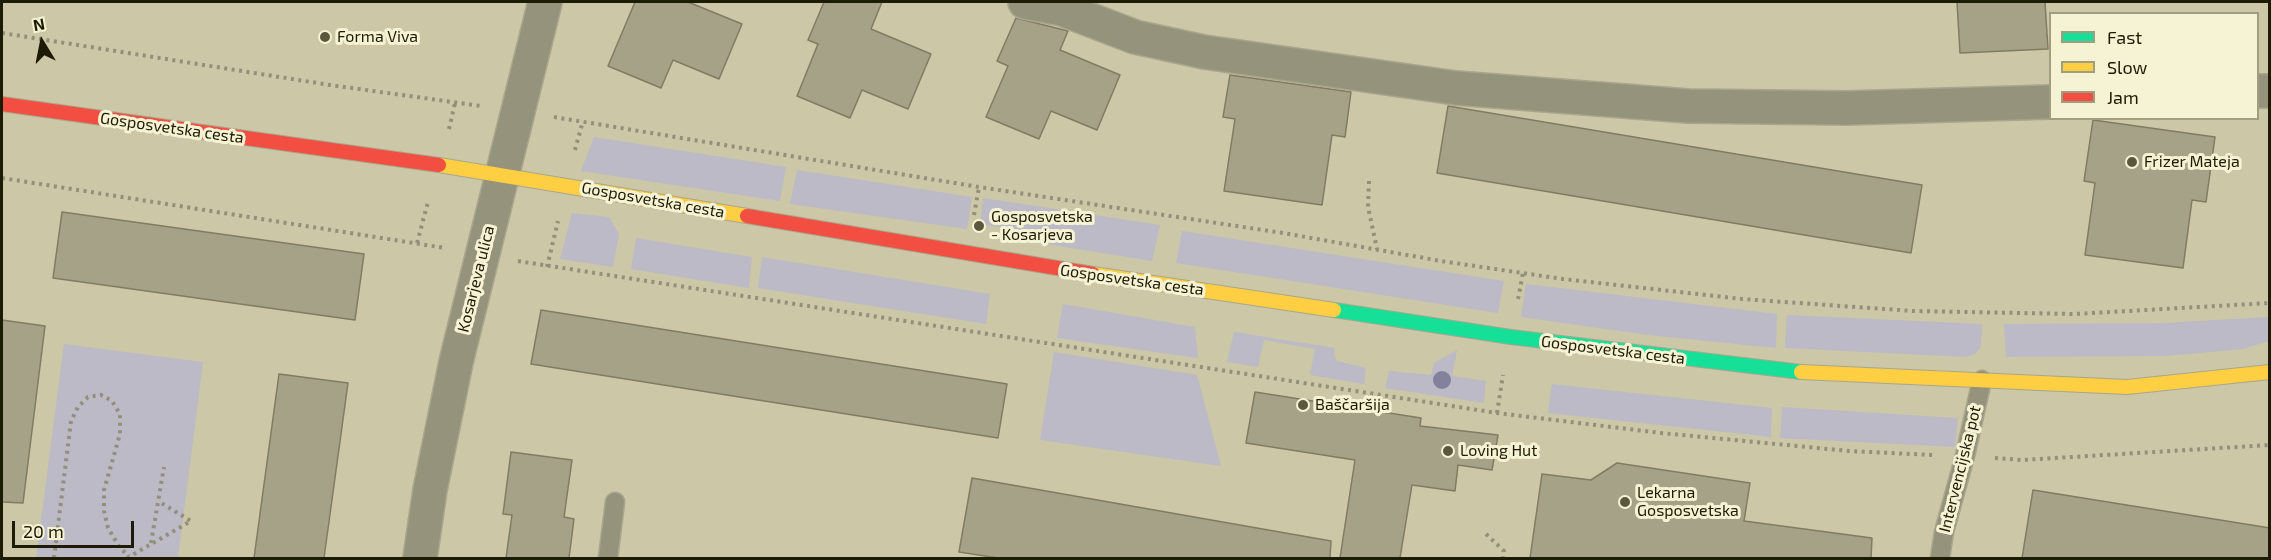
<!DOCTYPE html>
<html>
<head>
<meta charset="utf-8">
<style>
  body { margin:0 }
  #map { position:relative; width:2271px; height:560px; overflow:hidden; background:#ccc7a6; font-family:"Exo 2",sans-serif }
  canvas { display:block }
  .frame { position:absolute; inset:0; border:3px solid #1e1b04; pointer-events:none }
  .legend { position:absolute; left:2049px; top:12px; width:210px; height:108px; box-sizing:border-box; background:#f6f3d5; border:2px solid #a09d81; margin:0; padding:8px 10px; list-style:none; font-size:18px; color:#1e1b04 }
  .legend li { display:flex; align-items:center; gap:12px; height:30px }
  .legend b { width:30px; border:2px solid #a09d81 }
  .north { position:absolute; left:12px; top:12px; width:60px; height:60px; -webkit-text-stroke:4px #f6f3d5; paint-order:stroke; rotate:350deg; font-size:16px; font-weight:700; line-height:24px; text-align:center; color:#1e1b04 }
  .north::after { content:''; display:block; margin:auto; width:21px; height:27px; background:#1e1b04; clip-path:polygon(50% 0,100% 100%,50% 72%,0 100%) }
  .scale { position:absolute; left:12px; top:521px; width:122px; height:27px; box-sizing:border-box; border:3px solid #1e1b04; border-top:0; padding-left:8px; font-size:18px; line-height:21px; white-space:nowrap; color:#1e1b04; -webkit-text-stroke:4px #f6f3d5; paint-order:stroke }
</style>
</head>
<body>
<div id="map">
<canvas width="2271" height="560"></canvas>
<div class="frame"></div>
<ul class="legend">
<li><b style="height:8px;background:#16e098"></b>Fast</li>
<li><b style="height:8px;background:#ffcf43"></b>Slow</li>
<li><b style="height:8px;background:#f24e42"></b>Jam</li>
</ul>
<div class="north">N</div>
<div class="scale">20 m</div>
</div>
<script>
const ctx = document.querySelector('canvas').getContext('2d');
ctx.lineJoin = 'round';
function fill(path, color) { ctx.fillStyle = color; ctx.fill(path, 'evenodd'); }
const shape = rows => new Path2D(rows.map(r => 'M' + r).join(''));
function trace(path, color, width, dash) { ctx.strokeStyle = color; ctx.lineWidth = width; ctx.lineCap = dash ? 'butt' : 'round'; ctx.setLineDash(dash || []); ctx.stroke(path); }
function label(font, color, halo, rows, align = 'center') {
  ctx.font = font + ' "Exo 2",sans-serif'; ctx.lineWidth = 6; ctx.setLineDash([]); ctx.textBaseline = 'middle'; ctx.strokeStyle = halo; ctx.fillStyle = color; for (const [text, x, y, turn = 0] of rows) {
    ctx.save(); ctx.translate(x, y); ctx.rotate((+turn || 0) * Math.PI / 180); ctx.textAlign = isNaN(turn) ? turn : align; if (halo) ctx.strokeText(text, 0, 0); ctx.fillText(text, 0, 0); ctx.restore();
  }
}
const green = shape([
  [594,137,786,167,780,201,581,171],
  [797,170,972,197,967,229,790,204],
  [983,198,1160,225,1152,261,1022,240,1023,231,980,224],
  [572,213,609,217,619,234,613,267,560,259],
  [1182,231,1504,281,1498,313,1176,263],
  [636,238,752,257,749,288,631,269],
  [762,257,990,294,986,324,758,288],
  [1526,284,1777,314,1776,348,1648,335,1521,317],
  [1063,304,1195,327,1198,358,1057,338],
  [1787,315,1982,324,1981,347,1975,354,1966,357,1785,348],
  [2269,317,2269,341,2243,349,2166,356,2006,357,2004,324,2164,323],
  [1234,332,1335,348,1334,355,1337,361,1366,368,1364,384,1310,375,1315,349,1264,340,1258,367,1227,362],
  [64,344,203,362,178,558,36,558],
  [1457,350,1452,376,1486,381,1484,403,1385,388,1389,371,1431,375,1434,363],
  [1054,352,1197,375,1221,466,1040,440],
  [1552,384,1772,408,1771,437,1548,413],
  [1782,407,1958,418,1955,447,1780,438]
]);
const building = shape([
  [635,2,688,2,742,24,719,79,673,60,661,88,608,66,635,2],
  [824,2,882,2,871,29,931,54,908,109,862,90,850,118,797,96,818,44,808,40,824,2],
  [1957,2,2045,2,2048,49,1960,53,1957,2],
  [1016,18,1068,31,1060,50,1120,75,1097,130,1051,111,1039,139,986,117,1008,66,997,61,1016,18],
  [1230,75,1351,92,1345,137,1332,135,1322,205,1224,191,1235,119,1223,117,1230,75],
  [1448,106,1922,185,1911,253,1437,173,1448,106],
  [2093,120,2215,137,2206,202,2192,200,2183,268,2085,255,2095,183,2084,181,2093,120],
  [62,212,364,254,355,320,53,278,62,212],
  [541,310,1007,384,998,438,531,364,541,310],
  [2,320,45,326,23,503,2,502,2,320],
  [279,374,348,383,324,558,254,558,279,374],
  [1255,392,1421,418,1420,426,1498,435,1492,470,1458,465,1455,491,1412,485,1400,558,1340,558,1355,460,1246,443,1255,392],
  [511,452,572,460,564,517,574,519,569,558,506,558,512,515,503,514,511,452],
  [1617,463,1750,483,1744,521,1872,538,1871,558,1530,558,1542,474,1591,480,1617,463],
  [972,478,1331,541,1330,558,998,558,959,552,972,478],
  [2033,490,2270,528,2270,558,2022,558,2033,490]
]);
const path = shape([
  [2,33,330,85,481,106],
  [554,117,979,187,1283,233,1441,261,1563,279,1742,299,1913,311,2074,314,2270,303],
  [449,129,455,103],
  [575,150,583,121],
  [2,178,445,248],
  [1369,181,1368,207,1377,249],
  [974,215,979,187],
  [417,243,428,202],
  [518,261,1497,413,1661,433,1849,451,1933,455],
  [547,267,558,221],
  [1518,299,1523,273],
  [1497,413,1503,375],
  [1995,458,2022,460,2270,445],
  [1486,534,1504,551,1503,558],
  [151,543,164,467],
  [54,558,71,421,78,407,88,397,101,395,112,401,120,414,120,434,104,490,104,511,108,528,120,548,129,556],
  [127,558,191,521,158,501]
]);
const lane = shape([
  [608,558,615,502],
  [1940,558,1944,532,1965,456,1982,380]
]);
const street = shape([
  [1025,2,1062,9,1135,37,1204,52,1456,88,1688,106,1847,108,2050,102],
  [2258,91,2270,91],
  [420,558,430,490,456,362,545,2]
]);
const fast = shape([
  [1334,310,1511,337,1801,372]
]);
const slow = shape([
  [439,165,747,216],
  [1093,274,1334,310],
  [1801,372,2127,387,2270,372]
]);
const jam = shape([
  [2,104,439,165],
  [747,216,1093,274]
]);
const trees = [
  [1442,380]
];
const markers = [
  [325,37,6,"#5b573d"],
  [2132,162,6,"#5b573d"],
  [979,226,6,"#5b573d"],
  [1303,405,6,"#5b573d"],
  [1448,451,6,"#5b573d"],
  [1625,502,6,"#5b573d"]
];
const poiNames = [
  ["Forma Viva",337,37],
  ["Frizer Mateja",2144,162],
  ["Gosposvetska",991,217],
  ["- Kosarjeva",991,235],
  ["Baščaršija",1315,405],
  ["Loving Hut",1460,451],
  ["Lekarna",1637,493],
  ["Gosposvetska",1637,511]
];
const streetNames = [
  ["Gosposvetska cesta",172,128,8],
  ["Gosposvetska cesta",653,200,10],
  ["Kosarjeva ulica",476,279,-76],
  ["Gosposvetska cesta",1132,280,8],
  ["Gosposvetska cesta",1613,350,7],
  ["Intervencijska pot",1960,469,-76]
];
fill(green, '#bbbac6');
fill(building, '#a6a288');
trace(building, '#807c62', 1.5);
trace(lane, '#a9a68c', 21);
trace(street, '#a9a68c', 36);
trace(fast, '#a9a68c', 16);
trace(slow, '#a9a68c', 16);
trace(jam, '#a9a68c', 16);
trace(path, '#92907a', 4, [3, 4.5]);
trace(lane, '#96937c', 18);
trace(street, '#96937c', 33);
trace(fast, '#16e098', 14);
trace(slow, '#ffcf43', 14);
trace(jam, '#f24e42', 14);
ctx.fillStyle = '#84819c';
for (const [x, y] of trees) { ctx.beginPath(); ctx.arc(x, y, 9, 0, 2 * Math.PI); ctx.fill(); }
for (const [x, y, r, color] of markers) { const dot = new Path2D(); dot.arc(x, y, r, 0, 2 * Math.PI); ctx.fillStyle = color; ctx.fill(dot); trace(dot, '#f6f3d5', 2); }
label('16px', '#1e1b04', '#f6f3d5', poiNames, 'left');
label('16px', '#1e1b04', '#f6f3d5', streetNames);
</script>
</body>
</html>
